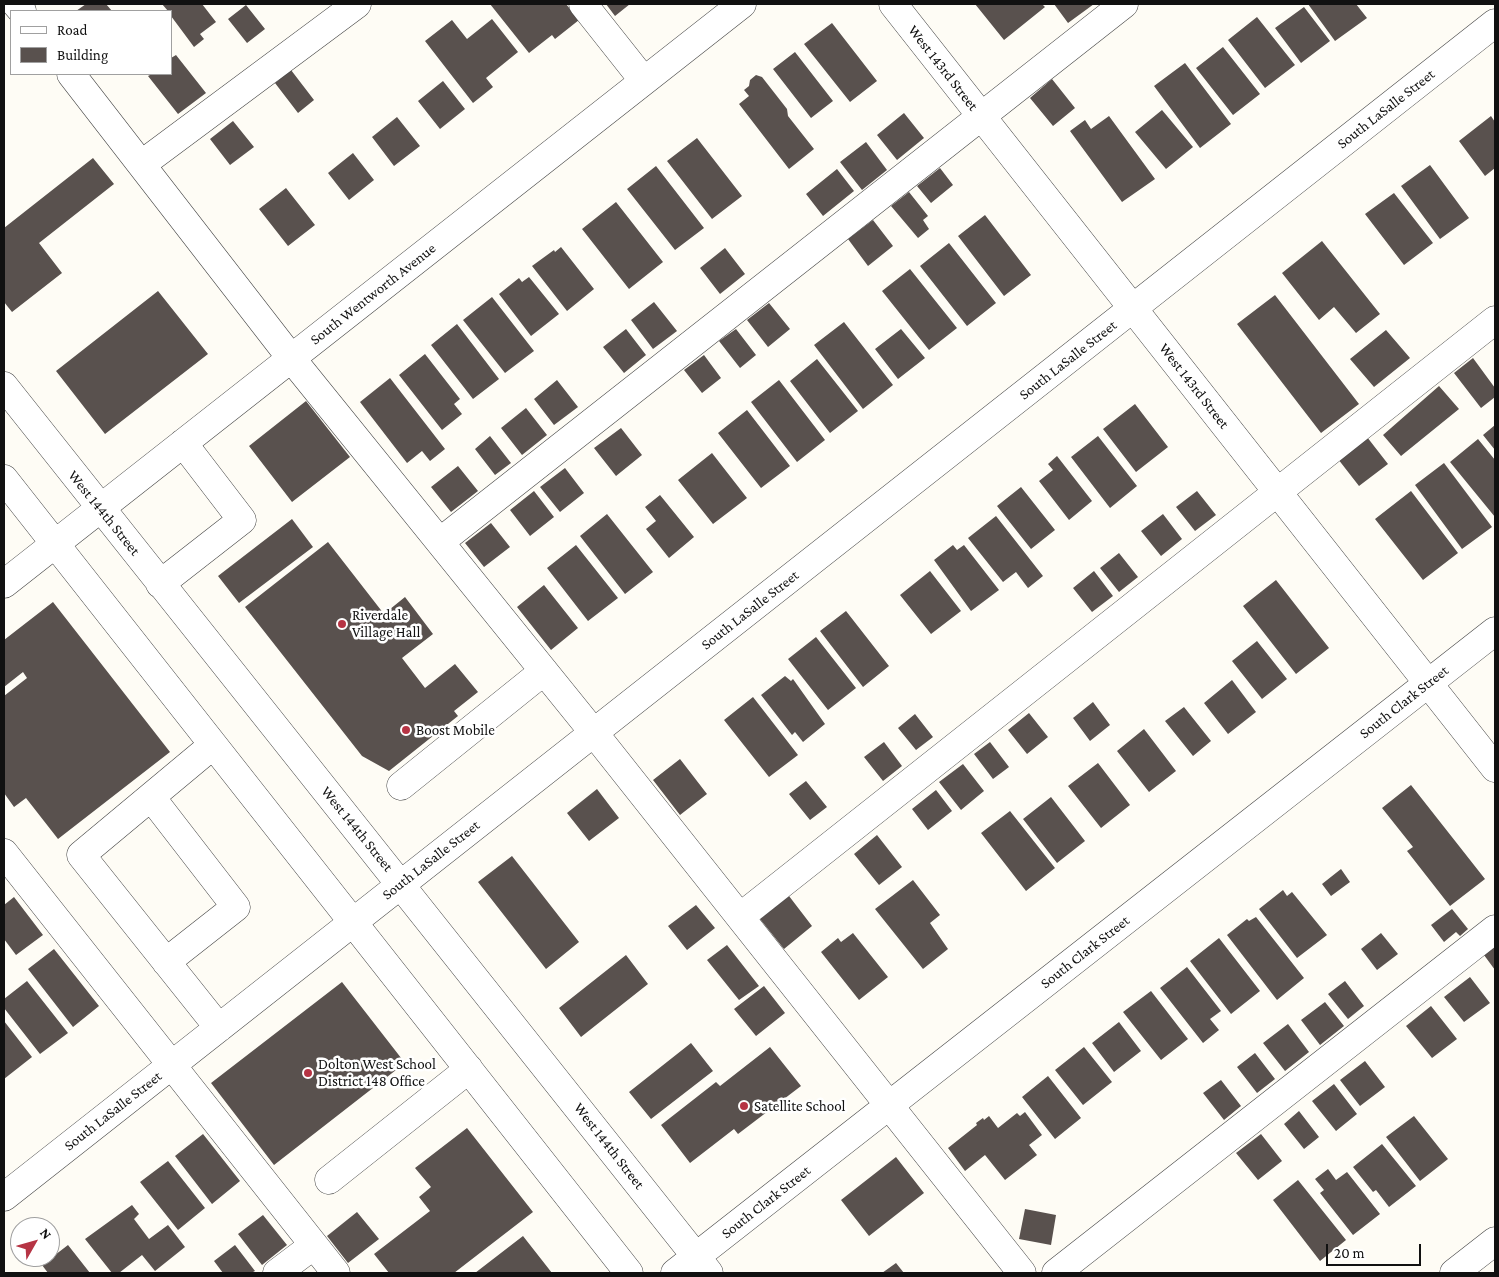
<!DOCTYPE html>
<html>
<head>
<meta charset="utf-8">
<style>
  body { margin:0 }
  #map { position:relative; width:1499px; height:1277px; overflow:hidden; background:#fefcf5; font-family:"Crimson Pro",serif }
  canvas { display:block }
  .frame { position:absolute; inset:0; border:5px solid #111; pointer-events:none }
  .legend { position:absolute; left:10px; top:10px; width:162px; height:65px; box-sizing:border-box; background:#fff; border:1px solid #a0a0a0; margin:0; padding:6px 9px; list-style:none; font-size:15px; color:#111 }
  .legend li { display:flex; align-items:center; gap:10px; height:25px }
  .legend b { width:25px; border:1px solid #a0a0a0 }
  .north { position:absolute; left:10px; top:1217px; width:50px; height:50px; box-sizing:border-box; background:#fff; border:1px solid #a0a0a0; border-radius:50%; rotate:52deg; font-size:14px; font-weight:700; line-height:20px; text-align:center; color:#111 }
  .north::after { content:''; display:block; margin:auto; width:18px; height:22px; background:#b63444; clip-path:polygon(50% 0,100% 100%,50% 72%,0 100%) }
  .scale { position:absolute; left:1326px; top:1244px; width:95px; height:22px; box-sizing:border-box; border:2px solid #111; border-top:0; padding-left:6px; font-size:15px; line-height:18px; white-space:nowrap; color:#111; -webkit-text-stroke:4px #fff; paint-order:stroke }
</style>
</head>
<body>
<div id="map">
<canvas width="1499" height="1277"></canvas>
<div class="frame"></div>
<ul class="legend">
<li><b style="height:6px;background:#fff"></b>Road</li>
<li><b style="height:14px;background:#59514e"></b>Building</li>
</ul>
<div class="north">N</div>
<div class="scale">20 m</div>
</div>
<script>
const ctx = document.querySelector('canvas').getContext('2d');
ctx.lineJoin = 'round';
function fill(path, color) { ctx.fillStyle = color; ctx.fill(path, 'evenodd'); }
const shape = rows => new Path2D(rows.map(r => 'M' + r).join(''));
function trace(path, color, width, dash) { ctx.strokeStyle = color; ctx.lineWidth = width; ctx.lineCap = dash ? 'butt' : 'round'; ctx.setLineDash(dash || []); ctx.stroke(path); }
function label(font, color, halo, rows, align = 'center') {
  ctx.font = font + ' "Crimson Pro",serif'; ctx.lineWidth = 5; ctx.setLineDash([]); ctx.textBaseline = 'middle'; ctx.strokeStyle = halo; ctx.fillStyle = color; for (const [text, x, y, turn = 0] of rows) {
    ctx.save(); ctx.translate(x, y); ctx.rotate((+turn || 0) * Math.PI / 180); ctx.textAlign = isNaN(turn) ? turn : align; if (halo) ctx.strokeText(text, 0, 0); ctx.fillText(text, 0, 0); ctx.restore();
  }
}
const building = shape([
  [86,4,106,4,112,11,76,11],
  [162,4,202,4,216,22,200,34,204,39,194,47,171,16,171,11,168,11],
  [490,4,566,4,579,20,555,39,552,35,529,53],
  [606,4,630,4,615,16],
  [975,4,1042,4,1045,7,1004,40],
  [1054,4,1094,4,1068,23],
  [1308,4,1356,4,1367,18,1335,41],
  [246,5,265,29,247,43,228,19],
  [1304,7,1330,41,1301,63,1275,28],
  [1257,17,1295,65,1265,88,1228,40],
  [492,19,518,52,486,78,493,87,473,103,425,41,452,20,467,39],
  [832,23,877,81,850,102,804,44],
  [1223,47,1260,94,1233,115,1196,68],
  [795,52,833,101,811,118,773,69],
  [176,55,206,93,178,114,148,76,152,74,171,74,171,58],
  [1185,63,1231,124,1200,148,1154,86],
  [291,70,314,100,298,113,275,83],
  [756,75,762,77,787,109,788,116,814,149,789,169,739,104,749,96,744,90,749,86,750,80],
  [1052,79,1075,108,1053,126,1030,98],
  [443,81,465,109,440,129,418,101],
  [1162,110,1193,147,1166,169,1135,132],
  [904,113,924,138,897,160,877,135],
  [1109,116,1155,179,1122,202,1070,131,1085,120,1091,129],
  [1491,116,1495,122,1495,168,1485,176,1459,141],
  [397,117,420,146,394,166,372,137],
  [233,121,254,147,230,165,210,139],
  [697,138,742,196,712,219,667,161],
  [866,142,887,170,862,190,840,162],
  [353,153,374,180,349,200,328,173],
  [93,158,114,184,39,243,62,273,12,312,4,302,4,228],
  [1430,165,1469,218,1440,239,1401,186],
  [656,166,704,228,675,250,627,189],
  [940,168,953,185,931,203,917,186],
  [837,169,854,191,823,216,806,194],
  [286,188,315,225,288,246,259,209],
  [909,192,928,216,923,220,929,229,918,238,891,206],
  [1394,193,1433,243,1404,265,1365,214],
  [616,202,663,262,629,289,582,229],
  [985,215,1031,275,1004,296,958,236],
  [873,220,893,246,868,266,848,239],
  [1322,241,1380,314,1356,333,1334,307,1319,320,1282,273],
  [949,243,996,303,967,326,920,266],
  [561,247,594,289,567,311,532,266,554,250,555,252],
  [725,248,745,274,720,294,700,268],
  [910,269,957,328,929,350,882,291],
  [529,277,559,314,531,336,499,294,519,278,522,282],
  [158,291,208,354,105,434,56,371],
  [1275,295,1359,404,1321,433,1237,324],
  [492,297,534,351,505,373,463,320],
  [654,302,677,331,653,349,631,320],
  [769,303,790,329,768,347,747,320],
  [844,322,893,385,863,409,814,345],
  [457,324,499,379,473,399,431,345],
  [626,329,646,355,624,373,603,347],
  [736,329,756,355,740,368,719,341],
  [901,329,925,358,898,379,875,349],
  [1386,330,1410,358,1374,387,1350,359],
  [425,354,460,399,454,404,462,414,442,430,399,375],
  [704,355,721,378,702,393,684,370],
  [1473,358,1495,388,1495,397,1481,408,1454,373],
  [817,359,858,411,830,433,790,381],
  [390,378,445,449,430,461,422,451,407,463,360,402],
  [557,380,578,407,554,425,534,399],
  [779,380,825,440,797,462,751,402],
  [1439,386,1459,409,1401,456,1383,435],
  [306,401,350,457,292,502,249,446],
  [1135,404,1168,447,1136,472,1103,429],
  [526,408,547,435,522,455,501,428],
  [747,410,790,466,761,488,718,433],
  [1495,425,1495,450,1483,435],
  [621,428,642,455,616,476,594,448],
  [490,436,511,463,495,475,475,449],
  [1098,436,1137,486,1110,508,1071,457],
  [1367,437,1388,464,1359,486,1338,459],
  [1478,439,1495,460,1495,517,1450,462],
  [712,453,747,498,713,524,678,480],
  [1057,456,1092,501,1069,520,1039,481,1053,470,1048,464],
  [1444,463,1492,527,1462,549,1415,485],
  [458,466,478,491,451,512,431,487],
  [565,468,584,493,560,512,540,487],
  [1021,487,1055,530,1031,549,997,506],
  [534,491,554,517,530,536,510,510],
  [1197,491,1216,515,1195,531,1176,507],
  [1411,491,1458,553,1423,580,1375,519],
  [660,495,694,537,669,558,646,529,656,521,645,507],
  [607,514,653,572,625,594,580,536],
  [1163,514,1182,539,1161,556,1141,531],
  [996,516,1043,576,1028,588,1016,572,1003,582,968,538],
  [292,519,313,547,239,603,218,576],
  [491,523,510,547,484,567,465,543],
  [328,542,384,614,405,597,433,634,402,658,425,688,455,664,478,692,454,711,458,716,389,771,362,756,245,607],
  [576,545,618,598,588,621,547,568],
  [953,545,957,550,964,545,999,590,971,611,934,560],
  [1119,553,1138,577,1119,592,1100,568],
  [930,571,961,611,931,634,900,595],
  [1094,571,1113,596,1092,612,1073,588],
  [1276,580,1329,648,1296,674,1243,606],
  [544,585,578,628,551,650,517,607],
  [53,602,170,752,58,839,26,798,14,807,4,793,4,696,27,678,23,672,4,687,4,640],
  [846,611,889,666,863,687,820,631],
  [816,637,856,688,828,710,788,659],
  [1257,641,1287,679,1262,699,1232,661],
  [785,676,791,681,793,679,825,724,803,742,795,732,792,735,761,695],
  [1232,680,1256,712,1228,734,1204,703],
  [753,697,798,755,769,777,724,720],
  [1093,702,1110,725,1090,741,1073,718],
  [1184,707,1211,741,1193,756,1165,721],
  [1029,713,1048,737,1027,754,1008,730],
  [915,714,933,737,916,750,898,728],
  [1144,729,1176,771,1149,792,1117,751],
  [884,742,902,766,883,781,864,757],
  [990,742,1009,767,993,779,974,754],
  [680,759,707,794,680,815,653,780],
  [1098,763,1130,805,1101,828,1068,786],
  [963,764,984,791,961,810,939,782],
  [806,781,827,807,810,820,789,794],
  [1411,785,1485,879,1450,906,1407,851,1413,847,1382,808],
  [597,789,619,818,589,841,567,813],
  [936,790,952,811,928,830,912,809],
  [1051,797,1085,841,1057,863,1023,819],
  [1010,811,1055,868,1026,891,981,833],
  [877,835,902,867,879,885,854,854],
  [512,856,579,942,546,969,478,882],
  [1341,869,1350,882,1331,896,1322,884],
  [913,880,940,915,930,923,948,949,923,969,875,909],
  [1283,890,1287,896,1292,892,1327,935,1297,958,1259,909],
  [789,896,812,926,784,949,760,919],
  [14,897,43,935,16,955,4,939,4,905],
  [696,905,715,928,687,950,668,926],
  [1452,909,1468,929,1460,936,1456,932,1444,942,1431,925],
  [1256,917,1304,978,1277,1000,1227,935,1247,919,1249,921],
  [853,933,888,977,859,1000,821,952,838,938,841,942],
  [1381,933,1398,954,1377,970,1361,949],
  [1219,938,1260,991,1231,1014,1190,961],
  [727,945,759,986,739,1000,707,960],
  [1495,946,1495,970,1484,955],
  [54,949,99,1006,73,1027,28,969],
  [626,955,648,984,581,1037,559,1008],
  [1187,967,1221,1011,1210,1019,1219,1030,1203,1043,1160,988],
  [1470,977,1490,1003,1464,1022,1444,997],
  [27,981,68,1033,40,1054,4,1008,4,999],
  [1345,981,1364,1006,1348,1019,1328,994],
  [342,982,405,1063,274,1165,211,1083],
  [764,986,785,1013,756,1036,734,1009],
  [1151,991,1188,1039,1161,1060,1123,1012],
  [1325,1002,1344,1026,1320,1045,1301,1020],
  [1431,1006,1457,1039,1432,1058,1406,1026],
  [4,1021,32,1057,4,1079],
  [1119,1022,1141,1051,1114,1072,1092,1043],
  [1288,1024,1309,1052,1285,1071,1263,1043],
  [691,1043,713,1071,651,1119,629,1092],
  [770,1047,801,1086,738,1134,734,1129,690,1163,661,1125,716,1082,720,1086],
  [1084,1047,1112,1082,1083,1105,1055,1070],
  [1255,1053,1275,1079,1257,1093,1237,1067],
  [1365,1061,1385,1087,1360,1106,1340,1080],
  [1048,1076,1081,1118,1055,1139,1022,1097],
  [1221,1080,1241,1106,1224,1120,1203,1093],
  [1334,1084,1357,1114,1336,1131,1312,1101],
  [1299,1111,1319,1137,1304,1149,1284,1124],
  [1025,1112,1042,1135,1029,1145,1037,1155,1005,1180,985,1155,965,1171,948,1148,977,1125,976,1123,983,1118,984,1120,989,1116,998,1128,1017,1113,1020,1116],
  [1414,1116,1448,1159,1420,1181,1386,1137],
  [467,1128,533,1212,454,1273,389,1273,374,1254,430,1211,419,1197,431,1187,415,1168],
  [203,1134,240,1181,212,1204,175,1156],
  [1261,1134,1282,1161,1258,1180,1236,1153],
  [1382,1144,1416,1186,1389,1207,1376,1190,1373,1192,1353,1167],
  [896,1157,924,1193,869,1236,841,1200],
  [168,1161,205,1208,178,1230,140,1182],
  [1328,1169,1336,1180,1347,1172,1380,1214,1353,1235,1320,1193,1324,1190,1315,1179],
  [1298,1180,1346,1240,1320,1261,1273,1200],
  [132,1205,139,1214,134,1219,149,1239,168,1225,185,1247,155,1271,142,1255,119,1273,112,1273,85,1239],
  [1025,1209,1056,1215,1051,1245,1019,1239],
  [357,1212,379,1239,348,1263,327,1236],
  [263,1215,287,1245,262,1265,238,1234],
  [523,1236,552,1273,475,1273],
  [68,1245,90,1273,48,1273,42,1265],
  [235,1245,255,1271,251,1273,223,1273,214,1261],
  [896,1263,904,1273,882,1273]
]);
const minor = shape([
  [16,4,22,11],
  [583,4,644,81],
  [893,4,1495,768],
  [71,74,291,358,594,733,1022,1273],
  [142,164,357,4],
  [4,386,709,1273],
  [4,479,629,1273],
  [441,541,1124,4],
  [4,584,742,4],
  [160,584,242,520,183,443],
  [213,745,81,855,219,1028],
  [401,786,544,671],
  [151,797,236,907,166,962],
  [4,853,336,1273],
  [740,917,1495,320],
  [329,1180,469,1069],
  [4,1197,1495,23],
  [277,1273,314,1245],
  [675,1273,1495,631],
  [1056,1273,1495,929],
  [1454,1273,1495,1241]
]);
const markers = [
  [342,624,5,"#b63444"],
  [406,730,5,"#b63444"],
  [308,1073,5,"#b63444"],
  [744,1106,5,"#b63444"]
];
const streetNames = [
  ["West 143rd Street",943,68,52],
  ["South LaSalle Street",1386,109,-38],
  ["South Wentworth Avenue",373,294,-38],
  ["South LaSalle Street",1068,360,-38],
  ["West 143rd Street",1194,386,52],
  ["West 144th Street",104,513,51],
  ["South LaSalle Street",750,610,-38],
  ["South Clark Street",1404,702,-38],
  ["West 144th Street",357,829,51],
  ["South LaSalle Street",431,860,-38],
  ["South Clark Street",1085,952,-38],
  ["South LaSalle Street",113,1111,-38],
  ["West 144th Street",609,1146,52],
  ["South Clark Street",766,1202,-38]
];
const poiNames = [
  ["Riverdale",352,615],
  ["Village Hall",352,632],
  ["Boost Mobile",416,730],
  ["Dolton West School",318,1064],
  ["District 148 Office",318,1081],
  ["Satellite School",754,1106]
];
fill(building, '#59514e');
trace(minor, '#444', 29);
trace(minor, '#fff', 28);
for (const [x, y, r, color] of markers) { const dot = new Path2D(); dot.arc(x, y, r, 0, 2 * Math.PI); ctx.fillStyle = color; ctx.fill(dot); trace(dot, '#fff', 2); }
label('15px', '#111', '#fff', streetNames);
label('15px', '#111', '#fff', poiNames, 'left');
</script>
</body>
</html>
